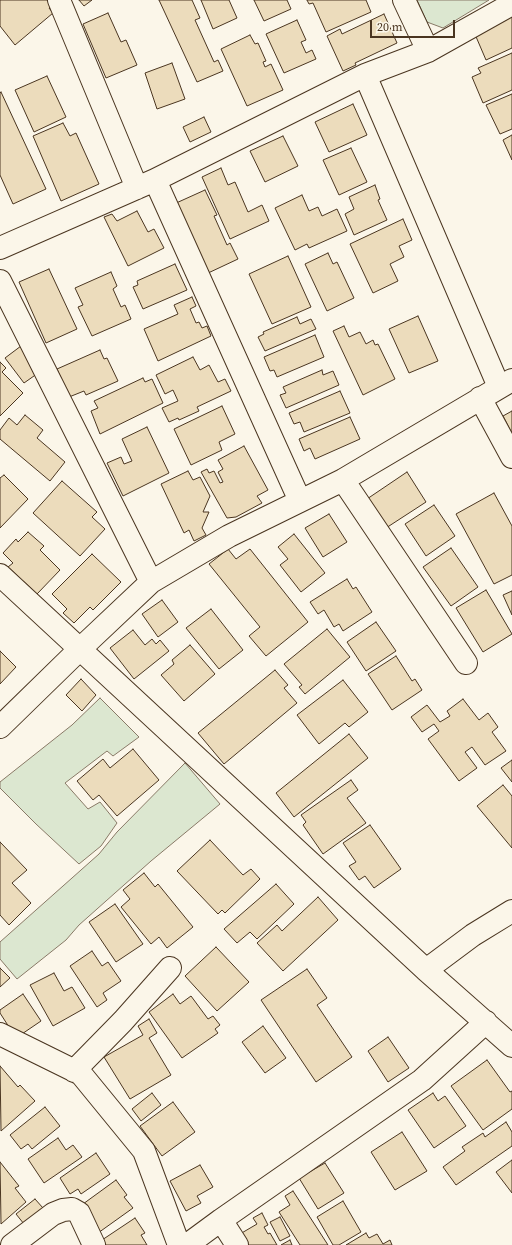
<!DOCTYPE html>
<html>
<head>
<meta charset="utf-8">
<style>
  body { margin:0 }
  #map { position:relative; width:512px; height:1245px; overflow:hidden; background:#fbf6e9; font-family:"Source Serif 4",serif }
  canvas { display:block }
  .scale { position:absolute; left:370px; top:20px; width:85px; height:18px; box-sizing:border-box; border:2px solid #4a3520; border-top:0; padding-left:5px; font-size:12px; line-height:14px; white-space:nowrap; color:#4a3520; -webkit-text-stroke:3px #fbf6e9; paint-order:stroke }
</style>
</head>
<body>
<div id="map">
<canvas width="512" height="1245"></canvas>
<div class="scale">20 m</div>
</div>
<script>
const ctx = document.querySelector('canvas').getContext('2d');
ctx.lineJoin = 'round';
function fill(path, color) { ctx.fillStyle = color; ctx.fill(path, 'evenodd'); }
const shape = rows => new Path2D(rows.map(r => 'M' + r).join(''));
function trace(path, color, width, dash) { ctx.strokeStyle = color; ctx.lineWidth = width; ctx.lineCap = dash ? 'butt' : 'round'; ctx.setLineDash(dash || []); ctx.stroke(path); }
const green = shape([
  [417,0,489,0,443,28,427,22,417,0],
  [100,698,139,737,113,756,107,751,65,783,88,809,100,802,117,823,101,846,79,864,36,824,0,788,0,782,72,725,100,698],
  [185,763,220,804,151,861,79,925,66,940,17,979,0,959,0,942,99,854,117,832,185,763]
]);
const building = shape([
  [0,0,47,0,52,6,49,8,53,13,15,45,0,26,0,0],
  [79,0,92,0,84,6,79,0],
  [159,0,192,0,200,18,195,20,214,62,218,60,223,71,197,82,159,0],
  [201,0,229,0,237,18,213,29,201,0],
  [254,0,287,0,291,9,264,21,254,0],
  [307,0,366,0,371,12,326,32,313,3,309,4,307,0],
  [108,13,121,42,126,40,137,65,106,78,83,24,108,13],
  [384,14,397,43,355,63,356,65,343,71,327,36,340,29,342,34,384,14],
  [512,14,512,48,486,60,474,32,512,14],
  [297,20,306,40,301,42,306,53,312,50,316,59,284,73,266,34,297,20],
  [250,35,255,44,258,43,266,61,263,62,265,67,271,64,283,90,247,106,221,49,250,35],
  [512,53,512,90,483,103,472,77,481,73,478,68,512,53],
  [172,63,185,99,157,109,145,73,172,63],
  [47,76,66,117,34,132,15,90,47,76],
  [1,92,46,189,13,204,0,175,0,93,1,92],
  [512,94,512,129,500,134,486,105,512,94],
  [353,104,367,135,329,152,315,122,353,104],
  [204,117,211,132,190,142,183,127,204,117],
  [63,123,70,136,76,133,99,184,61,201,33,136,63,123],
  [512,135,512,160,503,140,512,135],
  [283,136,298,166,265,182,250,151,283,136],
  [351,148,367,182,339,195,323,160,351,148],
  [221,168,228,185,235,182,248,212,262,205,269,221,230,239,202,177,221,168],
  [375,185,380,199,378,200,387,220,354,235,345,214,354,209,349,197,375,185],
  [205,190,217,215,214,216,227,245,230,243,238,259,206,274,174,204,205,190],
  [302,195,309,211,318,207,322,216,337,209,347,231,309,248,307,244,295,250,275,208,302,195],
  [137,211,148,232,154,229,164,248,128,266,104,217,112,214,117,221,137,211],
  [403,219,412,240,399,246,404,257,390,264,398,281,373,293,350,244,403,219],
  [328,253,333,264,337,262,354,298,327,311,305,264,328,253],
  [288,256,311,307,272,324,249,274,288,256],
  [175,264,187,290,143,309,133,287,138,285,137,281,175,264],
  [49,269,77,329,46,343,19,282,49,269],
  [111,272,117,286,113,289,121,307,125,305,131,319,92,336,78,307,83,305,75,288,111,272],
  [192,297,196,306,190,309,196,323,199,322,202,328,207,326,211,336,158,361,144,329,178,314,174,305,192,297],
  [418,316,438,361,409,373,389,329,418,316],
  [297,317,300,324,311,319,316,329,265,351,258,337,264,334,263,332,297,317],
  [344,326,349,337,360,332,366,344,373,340,375,345,378,344,395,379,363,395,333,331,344,326],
  [315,335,324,357,277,377,274,370,270,371,264,357,315,335],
  [21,346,41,371,24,383,5,358,21,346],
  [100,350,104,359,107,358,118,381,86,395,84,391,69,397,57,369,100,350],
  [193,357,200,370,209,365,218,382,225,379,231,391,197,407,199,411,179,420,178,418,169,422,162,408,178,401,173,390,165,394,156,375,193,357],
  [0,362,6,368,2,372,23,393,0,416,0,362],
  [322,370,323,375,333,371,339,385,286,408,280,395,286,393,283,387,322,370],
  [143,378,145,382,152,379,163,403,100,434,91,411,98,408,94,401,143,378],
  [340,391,350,413,304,432,300,422,294,424,289,413,340,391],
  [222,406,235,434,219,442,222,450,191,465,174,429,222,406],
  [512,411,512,434,503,416,512,411],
  [25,415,43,430,37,438,65,462,50,481,0,439,0,430,9,418,17,425,25,415],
  [350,417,360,439,315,459,310,448,304,451,299,439,350,417],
  [147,427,169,473,123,496,107,463,121,457,124,464,132,461,122,439,147,427],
  [244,446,268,490,257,496,262,503,236,517,227,518,201,472,207,469,209,473,214,471,220,483,223,482,218,472,223,469,218,460,244,446],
  [188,471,193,480,200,477,210,496,203,512,209,512,202,528,206,535,194,541,189,530,184,533,161,484,188,471],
  [407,472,426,502,386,528,367,499,407,472],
  [4,475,28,499,0,528,0,478,4,475],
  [62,481,97,512,92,517,105,529,80,556,33,513,62,481],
  [494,493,512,526,512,575,494,584,456,514,494,493],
  [434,505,455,536,426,556,405,524,434,505],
  [329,514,347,542,323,557,305,528,329,514],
  [28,532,44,546,40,550,60,570,37,594,8,567,13,563,3,553,16,539,18,542,28,532],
  [294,534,325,573,301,592,280,565,288,559,278,547,294,534],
  [451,548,478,587,451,606,423,567,451,548],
  [228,549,236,559,250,549,308,622,266,656,249,636,260,627,209,564,228,549],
  [92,554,121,582,93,610,90,607,74,623,63,613,67,609,52,594,92,554],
  [347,579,353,589,356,587,372,612,343,631,339,624,334,627,324,610,318,614,310,602,347,579],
  [486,590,512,634,483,652,456,608,486,590],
  [512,591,512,615,503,595,512,591],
  [162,600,178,622,158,637,142,614,162,600],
  [211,609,243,650,219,669,186,628,211,609],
  [376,622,396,651,366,671,347,642,376,622],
  [327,629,350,657,305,694,299,687,302,685,284,664,327,629],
  [133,630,145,645,152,639,156,644,160,640,169,651,134,679,110,648,133,630],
  [190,645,215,674,184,701,161,675,174,664,172,660,190,645],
  [0,651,16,667,0,684,0,651],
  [396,656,412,681,415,679,422,690,392,710,368,674,396,656],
  [275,670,288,685,284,688,297,703,224,764,198,733,275,670],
  [81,679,96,695,82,711,66,695,81,679],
  [343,680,368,712,349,727,345,723,319,744,297,715,343,680],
  [463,699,479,720,488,713,498,727,492,732,506,751,485,765,472,747,465,752,477,768,459,781,428,739,439,731,434,724,422,732,411,717,427,705,440,722,450,716,447,711,463,699],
  [349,734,368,758,294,817,276,793,349,734],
  [133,749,159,780,117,816,99,795,93,800,77,781,103,759,110,768,133,749],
  [512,760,512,782,501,768,512,760],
  [351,780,358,790,347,798,366,823,323,854,303,825,306,822,301,815,351,780],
  [503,785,512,796,512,848,477,806,503,785],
  [370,825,401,869,374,888,365,876,359,880,349,866,356,862,343,843,370,825],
  [210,840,243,875,251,869,260,879,225,913,222,910,218,914,177,871,210,840],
  [0,842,27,870,12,883,31,903,9,925,0,915,0,842],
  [144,873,155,887,158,884,193,927,167,948,159,937,151,944,121,907,130,899,123,890,144,873],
  [276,884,294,904,257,939,250,932,237,943,224,929,276,884],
  [318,897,338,920,283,971,257,943,277,925,282,931,318,897],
  [115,904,143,944,116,962,89,922,115,904],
  [216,947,249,982,217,1011,185,976,216,947],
  [92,951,102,966,108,962,121,981,103,993,107,1000,97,1007,70,966,92,951],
  [0,968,10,978,0,987,0,968],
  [307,969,327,998,317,1005,352,1057,316,1082,261,1000,307,969],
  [54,973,64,991,72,987,85,1008,53,1026,30,985,54,973],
  [23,994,41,1021,16,1038,0,1013,0,1010,23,994],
  [173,994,180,1004,191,996,208,1019,213,1016,220,1025,215,1029,218,1033,182,1058,149,1012,173,994],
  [149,1019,157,1033,149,1038,171,1075,130,1099,104,1057,143,1035,138,1026,149,1019],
  [263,1026,286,1058,265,1073,242,1042,263,1026],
  [388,1037,409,1068,388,1082,368,1051,388,1037],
  [487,1060,510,1092,512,1091,512,1109,483,1130,451,1086,487,1060],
  [0,1066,18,1087,20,1085,35,1101,1,1131,0,1066],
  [152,1093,161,1105,141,1121,132,1109,152,1093],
  [433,1093,438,1101,445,1096,466,1126,434,1148,408,1110,433,1093],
  [173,1102,195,1132,162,1156,140,1126,173,1102],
  [45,1107,60,1126,32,1149,28,1144,21,1149,10,1135,45,1107],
  [506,1122,512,1132,512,1146,456,1185,443,1167,465,1151,462,1147,483,1133,485,1137,506,1122],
  [402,1132,427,1171,395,1190,371,1152,402,1132],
  [58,1138,66,1150,73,1145,82,1157,44,1183,28,1159,58,1138],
  [96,1153,110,1174,81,1194,78,1189,70,1194,60,1178,96,1153],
  [512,1160,512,1193,496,1172,512,1160],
  [0,1162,19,1186,15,1188,26,1202,1,1224,0,1162],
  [325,1163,344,1193,318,1209,299,1178,325,1163],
  [200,1165,213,1187,197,1196,201,1203,186,1211,170,1181,200,1165],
  [116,1180,127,1195,124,1197,133,1208,98,1233,83,1204,116,1180],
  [293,1191,328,1245,300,1245,279,1212,290,1205,285,1196,293,1191],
  [35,1199,43,1208,24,1224,16,1214,35,1199],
  [343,1201,361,1232,339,1245,333,1245,317,1217,343,1201],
  [262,1213,268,1225,264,1227,268,1234,270,1233,277,1245,246,1245,240,1234,257,1224,253,1218,262,1213],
  [280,1217,290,1236,280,1241,270,1222,280,1217],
  [135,1218,145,1233,141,1235,147,1245,106,1245,102,1240,135,1218],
  [366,1233,369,1238,377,1234,383,1244,390,1240,392,1245,346,1245,366,1233],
  [290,1240,292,1245,281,1245,290,1240]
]);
const minor = shape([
  [59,0,137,188],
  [404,0,428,51],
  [365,75,499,387],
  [155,180,300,501],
  [0,248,155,180,365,75,428,51,512,4],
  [0,281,151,582],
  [480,398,512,457],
  [343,480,466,663],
  [0,575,426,970,512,1046],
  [0,727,80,649,151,582,229,536,343,480,512,380],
  [426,970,473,935,512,911],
  [0,1034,81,1074,144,1151,179,1245],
  [74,1071,123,1021,170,968],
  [221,1220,237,1245],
  [12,1245,53,1214,63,1210,72,1209,79,1213,94,1245],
  [187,1245,221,1220,422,1080,486,1022]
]);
fill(green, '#dce7d0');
trace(green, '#887966', 1);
fill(building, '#ecdcbc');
trace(building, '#4a3520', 1);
trace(minor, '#4a3520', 24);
trace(minor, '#fbf6e9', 22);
</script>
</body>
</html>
